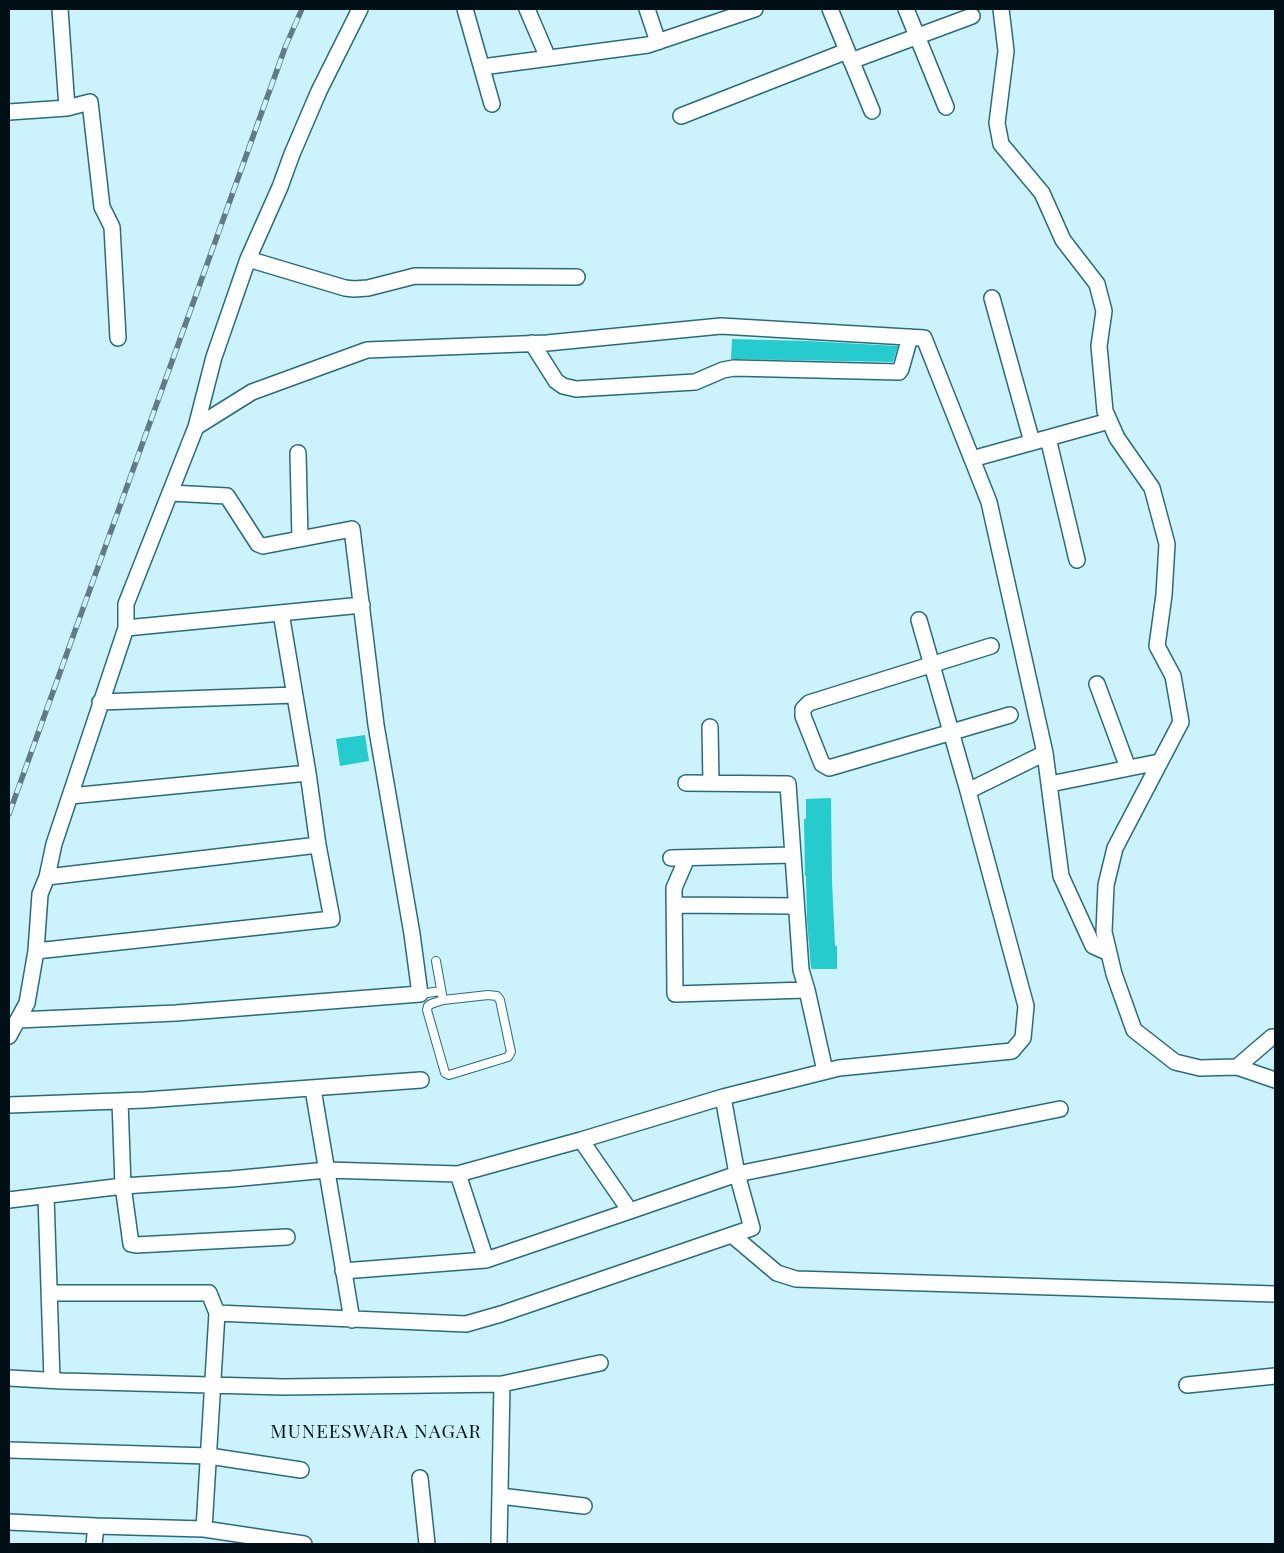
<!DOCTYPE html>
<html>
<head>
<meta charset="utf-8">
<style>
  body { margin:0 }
  #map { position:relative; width:1284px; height:1553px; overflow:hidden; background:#ccf2fc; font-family:"Playfair Display",serif }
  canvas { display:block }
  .frame { position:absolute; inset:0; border:10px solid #001016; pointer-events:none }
</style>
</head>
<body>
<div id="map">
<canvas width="1284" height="1553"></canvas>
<div class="frame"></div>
</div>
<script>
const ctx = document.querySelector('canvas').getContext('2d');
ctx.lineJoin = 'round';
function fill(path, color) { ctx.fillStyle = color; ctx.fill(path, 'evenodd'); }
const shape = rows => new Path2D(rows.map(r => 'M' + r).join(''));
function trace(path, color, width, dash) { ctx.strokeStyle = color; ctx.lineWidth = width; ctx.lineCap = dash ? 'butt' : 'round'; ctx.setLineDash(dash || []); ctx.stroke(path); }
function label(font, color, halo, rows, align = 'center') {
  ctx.font = font + ' "Playfair Display",serif'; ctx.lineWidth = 4; ctx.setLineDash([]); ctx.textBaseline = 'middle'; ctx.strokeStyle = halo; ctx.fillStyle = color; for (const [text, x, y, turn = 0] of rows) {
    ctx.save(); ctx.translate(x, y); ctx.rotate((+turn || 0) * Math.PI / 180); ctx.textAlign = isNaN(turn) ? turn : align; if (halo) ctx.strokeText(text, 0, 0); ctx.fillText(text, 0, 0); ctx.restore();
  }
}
const building = shape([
  [732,339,808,341,898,346,893,362,731,359],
  [365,735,369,761,340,766,336,739],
  [831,798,832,881,835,946,837,946,837,969,811,969,807,920,806,876,805,876,804,819,806,819,806,799]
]);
const lane = shape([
  [436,961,443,1000,431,1004,428,1006,427,1010,445,1073,449,1075,508,1057,511,1052,500,1000,497,996,488,995,443,1000],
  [420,994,441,991]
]);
const street = shape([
  [60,9,67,108],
  [465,9,492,104],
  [527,9,548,58],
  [647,9,658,42],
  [830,9,872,111],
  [906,9,946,107],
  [1001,9,1006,51,997,123,1001,144,1042,193,1063,240,1097,284,1104,311,1099,346,1105,411,1117,438,1152,488,1167,544,1164,595,1157,646,1173,676,1181,722,1115,848,1106,885,1104,932,1114,974,1134,1030,1175,1062,1200,1068,1237,1067,1272,1037,1275,1037],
  [851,61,972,16],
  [482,67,648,45,755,9],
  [9,112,67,108,90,102,102,207,112,227,118,338],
  [681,116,847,51],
  [248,259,345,288,354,289,368,288,415,276,577,277],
  [992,298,1032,442],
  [532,343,556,381,563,386,576,389,695,382,723,370,734,368,899,372,901,369,910,337],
  [196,427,252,392,367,350,547,343,721,326,924,338,989,502,1045,753,1061,876,1093,946,1109,953],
  [1048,438,1077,560],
  [298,453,300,539],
  [972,459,1109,421],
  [919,620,968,791],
  [126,628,362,605],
  [991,646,809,703,803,709,803,716,822,764,829,768,1010,715],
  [1097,684,1128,768],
  [100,702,295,695],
  [710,727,711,783],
  [686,783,788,784,801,970,807,990,825,1071],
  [1050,784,1159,762],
  [70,796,308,773],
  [671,858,793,855],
  [687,858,674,888,675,994,807,990],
  [47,877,318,845,308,773,281,613],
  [675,905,796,906],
  [36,951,332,919,318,845],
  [18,1020,176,1013,420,994,412,934,376,725,352,529,263,546,258,544,227,496,171,493],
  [9,1036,27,1003,36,951,40,894,47,877,54,844,126,628,126,604,196,427,214,357,248,259,280,187,292,154,319,91,360,9],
  [1237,1067,1275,1080],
  [313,1089,352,1320],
  [120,1101,123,1186,131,1244,136,1245,287,1237],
  [9,1105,145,1100,421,1080],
  [581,1140,723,1097],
  [458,1174,486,1260,630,1211],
  [46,1196,52,1380],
  [9,1200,123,1186,231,1179,327,1170,458,1174,581,1140,630,1211,737,1174,1060,1109],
  [732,1235,777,1273,796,1279,1275,1294],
  [343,1271,486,1260],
  [50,1293,209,1293,217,1313],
  [9,1378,62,1381,284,1387,502,1384,600,1363],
  [1187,1385,1275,1376],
  [9,1450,209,1456,301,1470],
  [420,1478,427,1544],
  [500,1496,584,1506],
  [9,1522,96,1526],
  [204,1529,304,1544],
  [94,1544,96,1526,204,1529,217,1313,466,1324,501,1314,752,1228,737,1174,723,1097,839,1068,1012,1051,1023,1038,1026,1006,968,791,1045,753],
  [499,1544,502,1384]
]);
const rail = shape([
  [9,814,286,45,302,9]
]);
const neighbourhoodNames = [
  ["MUNEESWARA NAGAR",376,1432]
];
fill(building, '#25cbcd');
trace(lane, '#2a6b7b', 10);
trace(street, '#2a6b7b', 18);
trace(lane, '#fff', 8);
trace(street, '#fff', 15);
trace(rail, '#607b83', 5.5);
trace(rail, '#ccf2fc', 4, [11]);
ctx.letterSpacing = '1px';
label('19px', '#001016', '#ccf2fc', neighbourhoodNames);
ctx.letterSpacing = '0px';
</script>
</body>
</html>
